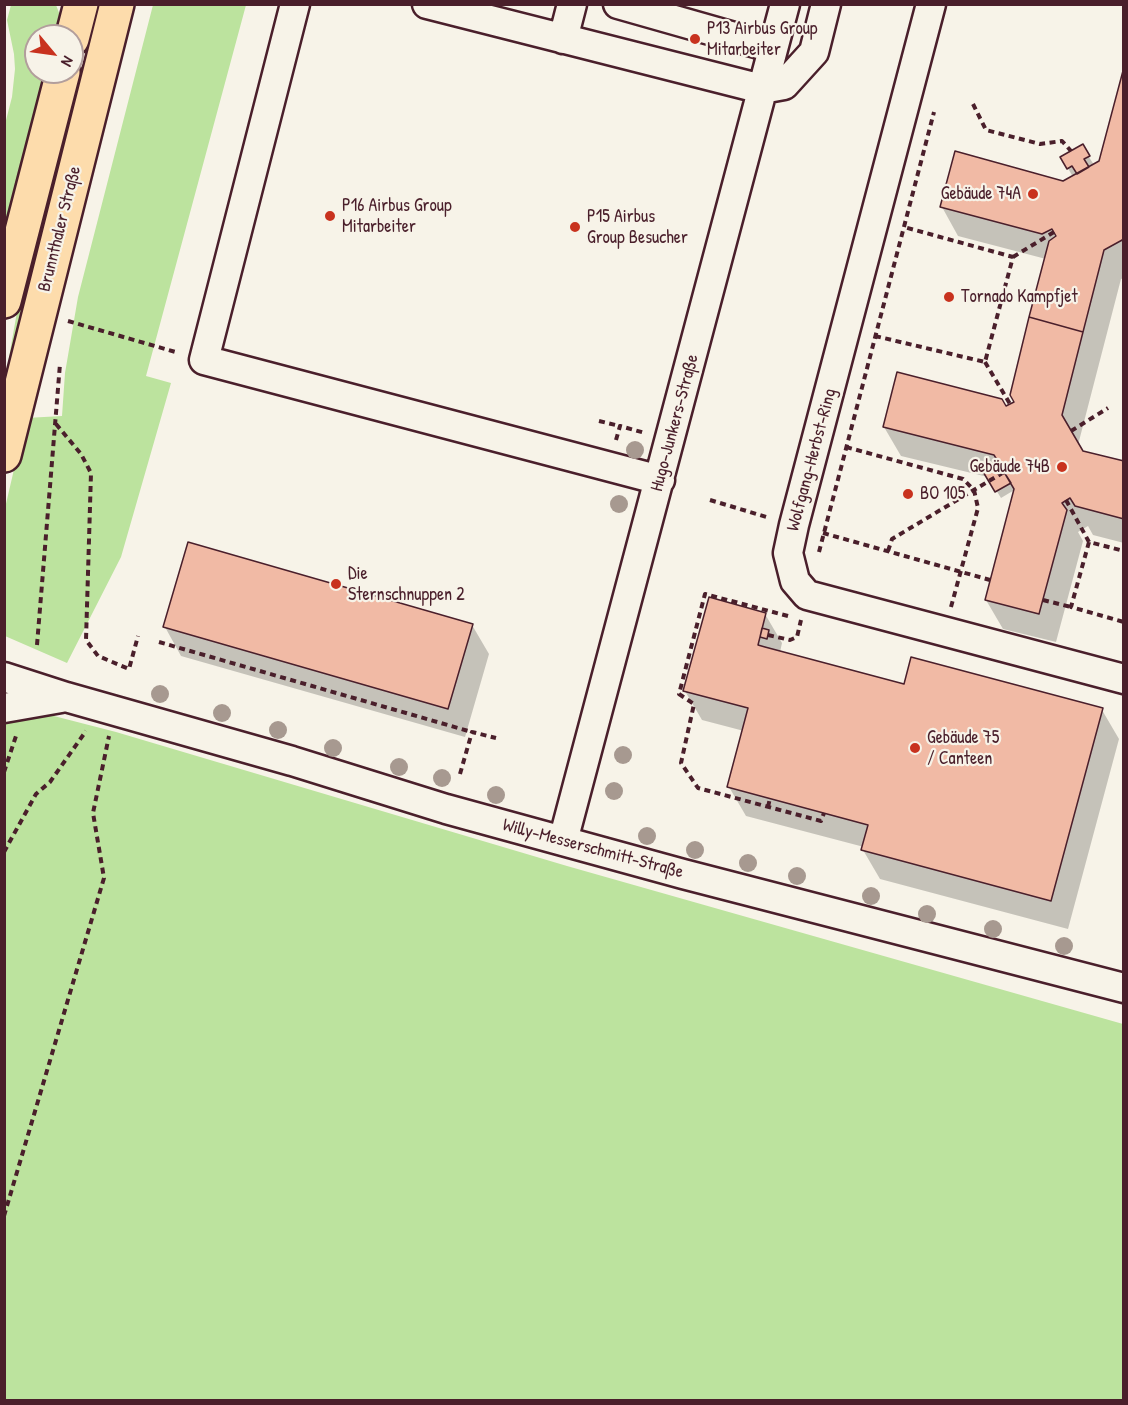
<!DOCTYPE html>
<html>
<head>
<meta charset="utf-8">
<style>
  body { margin:0 }
  #map { position:relative; width:1128px; height:1405px; overflow:hidden; background:#f7f3e8; font-family:"Patrick Hand",sans-serif }
  canvas { display:block }
  .frame { position:absolute; inset:0; border:6px solid #4a1f2b; pointer-events:none }
  .north { position:absolute; left:24px; top:24px; width:60px; height:60px; box-sizing:border-box; background:#f7f3e8; border:2px solid #b29e9c; border-radius:50%; rotate:119deg; font-size:16px; font-weight:700; line-height:24px; text-align:center; color:#4a1f2b }
  .north::after { content:''; display:block; margin:auto; width:21px; height:27px; background:#c8321e; clip-path:polygon(50% 0,100% 100%,50% 72%,0 100%) }
</style>
</head>
<body>
<div id="map">
<canvas width="1128" height="1405"></canvas>
<div class="frame"></div>
<div class="north">N</div>
</div>
<script>
const ctx = document.querySelector('canvas').getContext('2d');
ctx.lineJoin = 'round';
function fill(path, color) { ctx.fillStyle = color; ctx.fill(path, 'evenodd'); }
const shape = rows => new Path2D(rows.map(r => 'M' + r).join(''));
function trace(path, color, width, dash) { ctx.strokeStyle = color; ctx.lineWidth = width; ctx.lineCap = dash ? 'butt' : 'round'; ctx.setLineDash(dash || []); ctx.stroke(path); }
function label(font, color, halo, rows, align = 'center') {
  ctx.font = font + ' "Patrick Hand",sans-serif'; ctx.lineWidth = 4.5; ctx.setLineDash([]); ctx.textBaseline = 'middle'; ctx.strokeStyle = halo; ctx.fillStyle = color; for (const [text, x, y, turn = 0] of rows) {
    ctx.save(); ctx.translate(x, y); ctx.rotate((+turn || 0) * Math.PI / 180); ctx.textAlign = isNaN(turn) ? turn : align; if (halo) ctx.strokeText(text, 0, 0); ctx.fillText(text, 0, 0); ctx.restore();
  }
}
const green = shape([
  [11,5,56,5,61,18,58,36,36,36,36,72,49,72,5,247,4,128,12,97,15,69,14,54,7,20],
  [153,5,246,5,146,376,171,383,121,557,67,663,5,636,5,508,26,418,62,416,65,373,78,297],
  [24,288,26,290,12,364,9,366,8,363,21,289],
  [50,715,116,732,567,866,1123,1024,1123,1400,5,1400,4,724,15,719]
]);
const shadow = shape([
  [1124,73,1124,278,1121,279,1078,445,1082,452,1124,463,1124,543,1093,535,1088,526,1078,532,1083,541,1056,642,1003,629,986,600,1016,489,1001,498,988,477,901,456,884,427,1005,408,1016,402,1046,259,958,236,942,207,1064,183,1073,177,1062,158,1082,146,1094,165,1101,162],
  [765,614,782,643,780,652,905,686,1102,710,1119,739,1068,929,880,879,863,850,864,847,746,816,729,787,744,731,702,720,685,691],
  [472,625,489,654,465,737,181,656,165,627]
]);
const building = shape([
  [1124,67,1124,239,1104,250,1083,332,1029,317,1049,241,1056,236,1052,229,1042,234,940,207,955,151,1063,181,1099,161,1124,67],
  [1083,144,1090,156,1084,159,1089,167,1077,174,1072,166,1067,169,1060,157,1083,144],
  [1029,317,1083,332,1062,415,1083,451,1124,461,1124,519,1075,506,1070,498,1062,503,1067,510,1039,614,985,600,1014,489,994,455,883,427,897,372,1002,399,1006,406,1014,402,1010,395,1029,317],
  [997,461,1011,483,995,492,982,470,997,461],
  [188,542,473,624,448,709,163,627,188,542],
  [709,597,766,613,758,645,765,647,904,684,911,657,1103,708,1051,901,861,850,868,825,727,787,748,708,683,691,709,597],
  [762,628,769,630,767,639,760,637,762,628]
]);
const path = shape([
  [973,104,986,130,1040,144,1062,141,1071,151],
  [1123,239,1124,241],
  [1013,257,1054,232],
  [68,321,179,353],
  [875,336,985,362,1013,257,904,227],
  [985,362,1010,404],
  [599,421,620,426],
  [56,424,81,454,91,473,86,640,98,656,129,669,138,636],
  [1071,431,1108,408],
  [616,440,620,426,645,433],
  [846,447,963,479,974,490,978,508,951,607],
  [710,500,770,518],
  [1066,500,1089,542,1124,551],
  [823,533,990,580],
  [1089,542,1071,607,1124,622],
  [888,551,892,539,1004,472],
  [819,552,934,112],
  [1043,600,1071,607],
  [788,616,705,594,679,694,694,704,681,763,698,788,821,821,824,813],
  [768,635,790,640,797,637,801,620],
  [159,642,472,732],
  [37,645,60,364],
  [4,772,17,733],
  [460,774,472,732,496,738],
  [768,807,770,798],
  [4,852,36,794,50,782,86,731],
  [4,1216,104,878,93,813,109,736]
]);
const minor = shape([
  [295,4,204,360,660,480],
  [427,4,762,89,784,85,814,52,826,4],
  [618,4,773,48],
  [931,4,794,525,788,553,795,581,807,595,1124,679],
  [563,39,572,4],
  [4,677,66,697,292,761,446,809,683,874,1124,988],
  [4,708,61,698],
  [563,841,785,4]
]);
const major = shape([
  [72,39,81,4],
  [4,301,63,72],
  [4,455,117,4]
]);
const trees = [
  [635,450],
  [619,504],
  [160,694],
  [222,713],
  [278,730],
  [333,748],
  [623,755],
  [399,767],
  [442,778],
  [614,791],
  [496,795],
  [647,836],
  [695,850],
  [748,863],
  [797,876],
  [871,896],
  [927,914],
  [993,929],
  [1064,946]
];
const markers = [
  [695,39,6,"#c8321e"],
  [1033,194,6,"#c8321e"],
  [330,216,6,"#c8321e"],
  [575,227,6,"#c8321e"],
  [949,297,6,"#c8321e"],
  [1062,467,6,"#c8321e"],
  [908,494,6,"#c8321e"],
  [336,584,6,"#c8321e"],
  [915,748,6,"#c8321e"]
];
const poiNames = [
  ["P13 Airbus Group",707,29],
  ["Mitarbeiter",707,50],
  ["Gebäude 74A",1021,194,"right"],
  ["P16 Airbus Group",342,206],
  ["Mitarbeiter",342,227],
  ["P15 Airbus",587,217],
  ["Group Besucher",587,238],
  ["Tornado Kampfjet",961,297],
  ["Gebäude 74B",1050,467,"right"],
  ["BO 105",920,494],
  ["Die",348,574],
  ["Sternschnuppen 2",348,595],
  ["Gebäude 75",927,738],
  ["/ Canteen",927,759]
];
const streetNames = [
  ["Brunnthaler Straße",60,229,-76],
  ["Hugo-Junkers-Straße",675,423,-75],
  ["Wolfgang-Herbst-Ring",812,460,-75],
  ["Willy-Messerschmitt-Straße",593,849,15]
];
fill(green, '#bce39e');
fill(shadow, '#0003');
fill(building, '#f1baa5');
trace(building, '#4a1f2b', 1.5);
trace(minor, '#4a1f2b', 33);
trace(major, '#4a1f2b', 38);
trace(path, '#4a1f2b', 4, [6, 4.5]);
trace(minor, '#f7f3e8', 28);
trace(major, '#fddcac', 33);
ctx.fillStyle = '#a79990';
for (const [x, y] of trees) { ctx.beginPath(); ctx.arc(x, y, 9, 0, 2 * Math.PI); ctx.fill(); }
for (const [x, y, r, color] of markers) { const dot = new Path2D(); dot.arc(x, y, r, 0, 2 * Math.PI); ctx.fillStyle = color; ctx.fill(dot); trace(dot, '#f7f3e8', 2); }
label('18px', '#4a1f2b', '#f7f3e8', poiNames, 'left');
label('18px', '#4a1f2b', '#f7f3e8', streetNames);
</script>
</body>
</html>
